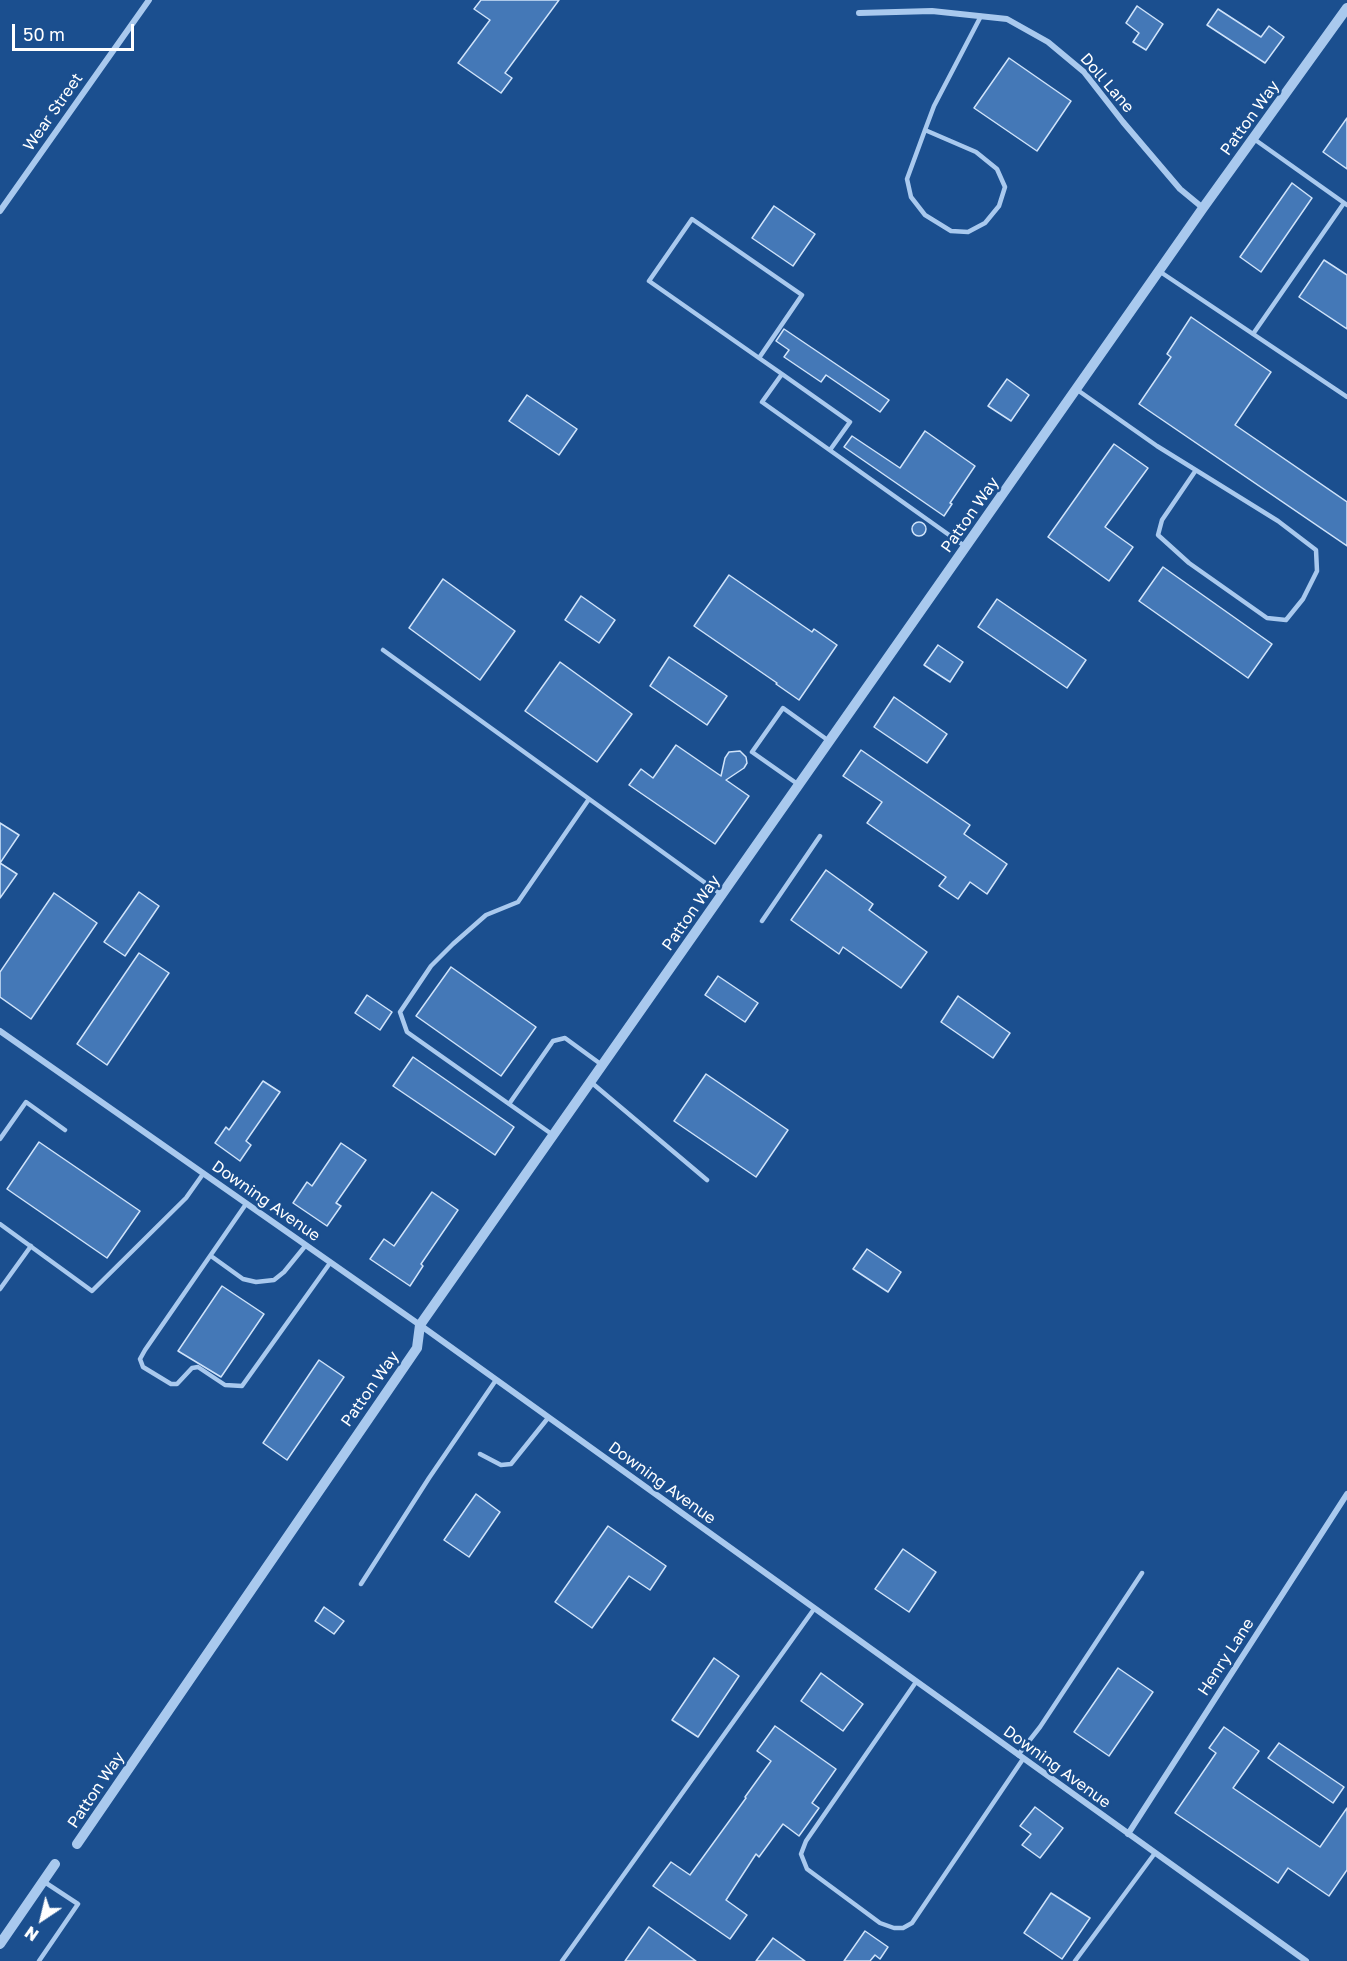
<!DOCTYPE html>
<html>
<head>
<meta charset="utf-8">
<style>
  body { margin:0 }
  #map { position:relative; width:1347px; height:1961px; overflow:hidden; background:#1b4f8f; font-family:"Golos Text",sans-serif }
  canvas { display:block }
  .north { position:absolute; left:12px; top:1889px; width:60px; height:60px; -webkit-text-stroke:4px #1b4f8f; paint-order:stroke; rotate:215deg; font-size:16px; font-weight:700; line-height:24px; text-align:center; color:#fff }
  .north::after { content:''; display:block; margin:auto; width:21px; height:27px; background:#fff; clip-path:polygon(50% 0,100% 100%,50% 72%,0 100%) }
  .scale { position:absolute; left:12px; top:24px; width:122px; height:27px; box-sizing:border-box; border:3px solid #fff; border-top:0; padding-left:8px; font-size:18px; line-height:21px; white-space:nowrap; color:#fff; -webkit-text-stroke:4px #1b4f8f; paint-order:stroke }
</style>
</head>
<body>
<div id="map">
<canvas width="1347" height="1961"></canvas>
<div class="north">N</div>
<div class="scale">50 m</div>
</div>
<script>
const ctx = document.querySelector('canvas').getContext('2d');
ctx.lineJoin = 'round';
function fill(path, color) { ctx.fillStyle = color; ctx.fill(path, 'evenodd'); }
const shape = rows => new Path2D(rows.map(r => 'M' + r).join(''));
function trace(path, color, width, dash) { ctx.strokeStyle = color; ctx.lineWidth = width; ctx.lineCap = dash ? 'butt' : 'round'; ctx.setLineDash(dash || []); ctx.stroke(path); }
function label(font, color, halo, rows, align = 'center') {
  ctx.font = font + ' "Golos Text",sans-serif'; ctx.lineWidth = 5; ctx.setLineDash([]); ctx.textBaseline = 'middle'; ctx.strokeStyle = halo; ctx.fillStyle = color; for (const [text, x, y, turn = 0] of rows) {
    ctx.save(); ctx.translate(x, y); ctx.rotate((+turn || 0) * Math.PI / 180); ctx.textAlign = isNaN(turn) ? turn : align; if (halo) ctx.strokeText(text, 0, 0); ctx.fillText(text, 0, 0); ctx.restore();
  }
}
const building = shape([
  [481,0,559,0,505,73,512,78,501,93,458,63,490,20,474,9,481,0],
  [1137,6,1163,24,1146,50,1133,42,1139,33,1126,23,1137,6],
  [1218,9,1261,37,1269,26,1284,37,1265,63,1207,25,1218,9],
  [1009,58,1071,101,1037,151,974,108,1009,58],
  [1347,118,1347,169,1323,152,1347,118],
  [1292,183,1312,198,1261,272,1240,257,1292,183],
  [774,206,815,234,793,266,752,238,774,206],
  [1324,260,1347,275,1347,329,1299,297,1324,260],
  [1191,317,1271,372,1235,425,1347,502,1347,546,1139,404,1171,357,1167,354,1191,317],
  [784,329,889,400,880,412,826,375,821,382,784,357,789,350,776,341,784,329],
  [1007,379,1029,395,1011,421,988,406,1007,379],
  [527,395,577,429,559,455,509,421,527,395],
  [925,431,975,466,950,503,952,504,944,516,844,447,852,436,900,468,925,431],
  [1114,444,1148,468,1105,527,1133,547,1109,581,1048,537,1114,444],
  '912 529a7 7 0 1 1 14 0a7 7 0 1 1-14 0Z',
  [1163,567,1272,644,1248,678,1139,601,1163,567],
  [729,575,812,632,814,629,837,645,799,700,776,684,777,683,694,626,729,575],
  [443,579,515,631,480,680,409,628,443,579],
  [581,596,615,620,599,643,565,620,581,596],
  [997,599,1086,660,1067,688,978,627,997,599],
  [938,645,963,662,950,682,924,665,938,645],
  [669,657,727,696,707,725,650,686,669,657],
  [560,662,632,714,597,762,525,711,560,662],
  [894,697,947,734,927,763,874,727,894,697],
  [676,745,721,776,725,758,729,752,740,751,746,757,747,763,744,768,726,780,749,796,715,844,629,785,641,769,653,778,676,745],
  [861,750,970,825,964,834,1007,864,987,894,970,882,958,899,939,886,946,877,867,823,882,802,843,776,861,750],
  [0,823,19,835,0,863,0,823],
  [0,863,17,874,0,898,0,863],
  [826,870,873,904,869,910,927,952,901,988,843,947,839,954,791,920,826,870],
  [139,892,159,906,125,956,104,942,139,892],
  [54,893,97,923,31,1019,0,997,0,972,54,893],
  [139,953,169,973,107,1065,77,1044,139,953],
  [451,967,536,1027,501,1076,416,1016,451,967],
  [718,976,758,1003,745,1022,705,995,718,976],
  [367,995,392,1012,380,1030,355,1013,367,995],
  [958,996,1010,1033,993,1058,941,1022,958,996],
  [413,1057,514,1127,495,1155,393,1086,413,1057],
  [706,1074,788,1130,756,1177,674,1121,706,1074],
  [263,1081,280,1092,246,1141,251,1145,240,1161,215,1143,226,1127,229,1130,263,1081],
  [39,1142,140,1211,107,1258,7,1189,39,1142],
  [341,1143,366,1160,336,1203,341,1206,327,1226,293,1203,307,1182,312,1186,341,1143],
  [432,1192,458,1210,421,1264,423,1266,410,1286,370,1259,384,1239,394,1246,432,1192],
  [867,1249,901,1272,888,1292,853,1269,867,1249],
  [222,1286,264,1314,221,1377,178,1351,222,1286],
  [319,1360,344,1377,287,1460,263,1443,319,1360],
  [476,1494,500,1512,469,1557,444,1540,476,1494],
  [608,1526,666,1566,650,1590,629,1576,592,1628,555,1602,608,1526],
  [903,1549,936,1572,909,1612,875,1589,903,1549],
  [324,1607,344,1621,334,1634,315,1621,324,1607],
  [714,1658,739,1676,698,1737,672,1720,714,1658],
  [1118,1668,1153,1692,1109,1756,1074,1732,1118,1668],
  [821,1673,863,1704,843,1731,801,1701,821,1673],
  [775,1726,836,1769,812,1803,819,1808,799,1836,783,1824,759,1857,756,1854,726,1900,747,1915,730,1939,653,1886,671,1862,690,1875,746,1798,745,1797,771,1761,757,1751,775,1726],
  [1224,1727,1259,1751,1233,1788,1320,1847,1347,1808,1347,1870,1329,1896,1288,1868,1278,1883,1175,1813,1216,1753,1209,1748,1224,1727],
  [1279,1743,1344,1787,1333,1803,1268,1758,1279,1743],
  [1035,1807,1063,1828,1040,1858,1022,1845,1031,1834,1020,1826,1035,1807],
  [1051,1893,1090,1918,1062,1959,1024,1933,1051,1893],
  [649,1927,696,1961,625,1961,649,1927],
  [865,1931,888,1947,880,1959,875,1955,870,1961,844,1961,865,1931],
  [773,1938,805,1961,756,1961,773,1938]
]);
const service = shape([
  [925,130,976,152,997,169,1005,187,999,206,985,223,968,232,951,231,925,215,911,197,907,179,925,130,934,106,981,16],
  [1254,139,1347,205],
  [1159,271,1347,397],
  [1253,334,1344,203],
  [759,358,802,295,692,219,649,281,759,358,782,374,762,402,966,547],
  [782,374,850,422,830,450],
  [1076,389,1157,446,1278,521,1316,550,1317,571,1303,599,1286,620,1267,618,1189,563,1158,535,1162,520,1196,470],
  [383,650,722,895],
  [799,785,752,752,783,708,829,741],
  [762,921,820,836],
  [592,1083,707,1180],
  [509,1104,553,1041,565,1038,602,1065],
  [553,1135,407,1032,400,1012,431,966,453,944,486,915,518,902,589,799],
  [0,1139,26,1102,65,1130],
  [246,1204,145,1350,140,1359,143,1367,171,1384,177,1384,192,1368,198,1367,225,1385,242,1386,330,1263],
  [0,1224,92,1291,186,1198,203,1174],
  [211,1256,243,1279,256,1282,274,1280,284,1272,306,1245],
  [0,1289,31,1246],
  [480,1454,501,1465,511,1464,548,1418],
  [361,1584,429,1478,496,1380],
  [916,1682,806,1841,801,1854,807,1869,880,1923,894,1928,903,1928,912,1923,1023,1759],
  [1018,1755,1040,1727,1142,1573],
  [39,1961,78,1904,43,1881],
  [562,1961,814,1609],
  [1075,1961,1155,1853]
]);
const minor = shape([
  [859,13,932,11,1007,19,1048,42,1084,72,1123,122,1180,189,1203,208],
  [0,211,149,0],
  [0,1031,420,1325,1306,1961],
  [1128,1834,1347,1494]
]);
const tertiary = shape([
  [77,1844,417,1348,420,1325,1203,208,1347,8],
  [0,1944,55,1864]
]);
const streetNames = [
  ["Doll Lane",1107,83,49],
  ["Wear Street",53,112,-55],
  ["Patton Way",1250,118,-54],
  ["Patton Way",970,515,-55],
  ["Patton Way",691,913,-55],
  ["Downing Avenue",266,1201,35],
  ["Patton Way",370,1389,-55],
  ["Downing Avenue",662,1483,36],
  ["Henry Lane",1226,1657,-57],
  ["Downing Avenue",1057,1767,36],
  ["Patton Way",96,1790,-56]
];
fill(building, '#4478b7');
trace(building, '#cfe3fa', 1.5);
trace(service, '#a9c9ee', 4.5);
trace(minor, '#a9c9ee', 6);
trace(tertiary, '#a9c9ee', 10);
label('16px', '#fff', '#1b4f8f', streetNames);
</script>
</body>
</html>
